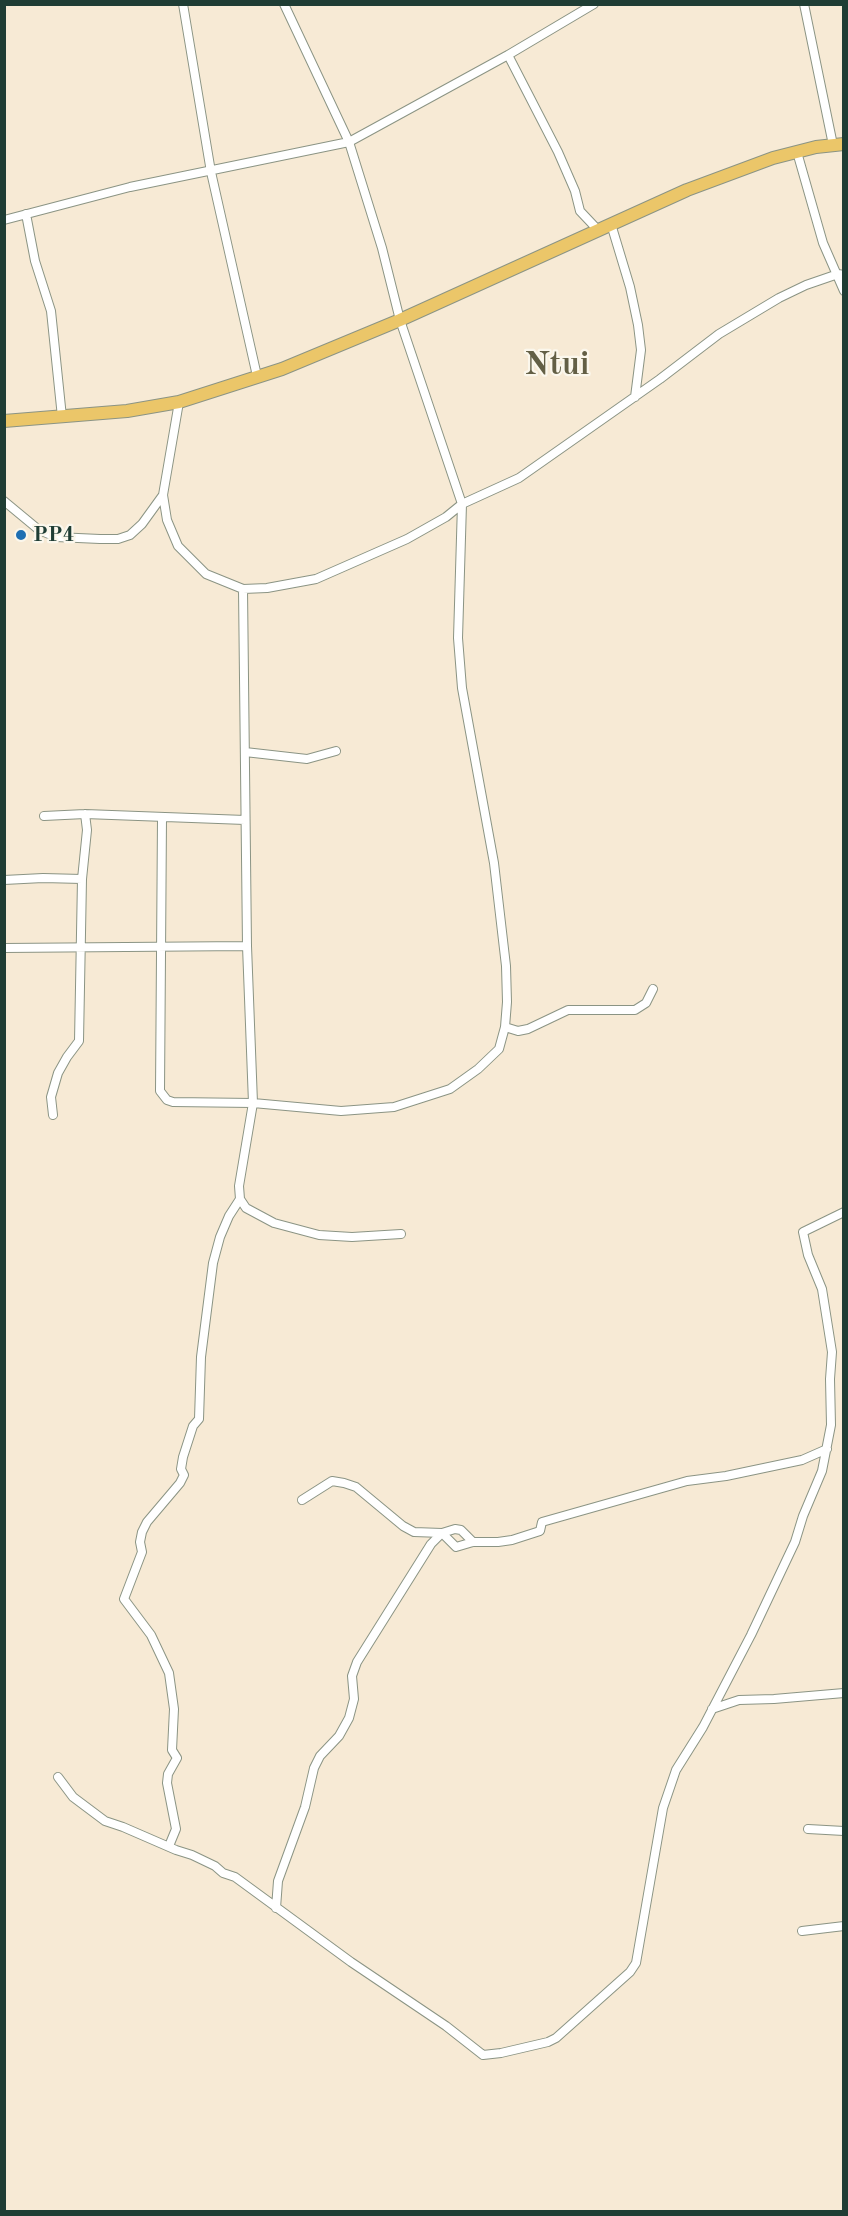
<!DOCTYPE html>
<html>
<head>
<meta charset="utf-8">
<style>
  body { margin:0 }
  #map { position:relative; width:848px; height:2216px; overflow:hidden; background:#f7ead5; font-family:"Old Standard TT",serif }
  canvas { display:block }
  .frame { position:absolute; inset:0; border:6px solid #1f3d34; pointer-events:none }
</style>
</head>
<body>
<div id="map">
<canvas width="848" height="2216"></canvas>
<div class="frame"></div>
</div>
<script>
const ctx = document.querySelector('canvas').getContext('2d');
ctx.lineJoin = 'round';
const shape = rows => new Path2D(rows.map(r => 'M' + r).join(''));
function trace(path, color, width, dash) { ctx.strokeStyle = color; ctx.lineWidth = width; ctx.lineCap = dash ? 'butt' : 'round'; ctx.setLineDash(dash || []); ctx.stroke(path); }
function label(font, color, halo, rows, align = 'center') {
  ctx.font = font + ' "Old Standard TT",serif'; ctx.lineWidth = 4.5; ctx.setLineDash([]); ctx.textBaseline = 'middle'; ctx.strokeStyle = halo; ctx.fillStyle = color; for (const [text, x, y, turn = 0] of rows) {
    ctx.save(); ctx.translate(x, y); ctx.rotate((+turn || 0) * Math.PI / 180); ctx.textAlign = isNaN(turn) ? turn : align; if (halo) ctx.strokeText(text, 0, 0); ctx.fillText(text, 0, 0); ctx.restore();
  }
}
const minor = shape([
  [183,4,211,172,257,376],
  [804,4,833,145],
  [508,55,558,152,575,191,580,211,597,229],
  [797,152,823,243,844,291],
  [26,214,35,261,51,311,62,417],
  [4,220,130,187,349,142,508,55,594,4],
  [611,224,630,287,638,325,641,350,635,397],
  [179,402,163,495,167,520,178,546,206,574,243,589,267,588,316,579,407,539,446,517,462,504,519,478,660,379,719,334,779,298,806,285,838,274,844,275],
  [4,501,39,530,56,537,100,539,118,539,130,535,142,524,163,495],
  [243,589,247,946,253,1103,239,1186,240,1199,246,1208,274,1223,319,1235,352,1237,401,1234],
  [245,752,307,759,336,751],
  [44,816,85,814,245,820],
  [162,818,160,1091,167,1100,173,1102,253,1103,341,1111,394,1107,450,1089,478,1069,499,1049,505,1027,507,1002,506,966,494,863,462,688,458,638,462,504,400,320,382,248,349,142,284,4],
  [4,880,43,878,82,879],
  [4,948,247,946],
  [505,1027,518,1031,528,1029,568,1010,635,1010,646,1003,653,989],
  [53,1115,51,1097,58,1073,67,1057,79,1041,82,879,87,830,85,814],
  [302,1500,332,1481,344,1483,356,1487,403,1526,414,1532,442,1533,456,1547,473,1542,498,1542,512,1540,540,1531,542,1522,687,1481,726,1476,802,1460,827,1449],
  [712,1709,739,1700,774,1699,844,1693],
  [58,1777,73,1797,105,1821,123,1827,176,1850,192,1855,215,1866,223,1873,235,1877,351,1962,446,2026,483,2055,501,2053,548,2042,556,2038,630,1972,636,1963,663,1808,676,1770,703,1727,751,1635,795,1542,803,1516,822,1471,831,1425,830,1379,832,1352,822,1289,808,1255,803,1232,844,1212],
  [808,1829,844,1831],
  [169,1846,176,1829,167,1783,168,1774,177,1758,172,1750,174,1709,169,1673,151,1635,124,1599,142,1552,140,1542,142,1532,147,1522,180,1483,184,1475,181,1469,183,1457,193,1426,199,1419,201,1357,213,1263,220,1237,229,1216,240,1199],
  [276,1908,278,1881,305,1807,314,1768,320,1756,339,1736,349,1718,354,1699,352,1676,357,1662,431,1544,442,1533,455,1529,461,1530,473,1542],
  [802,1931,844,1926]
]);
const trunk = shape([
  [4,421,127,411,179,402,282,369,400,320,687,190,773,158,816,147,844,144]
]);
const markers = [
  [21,535,6,"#1f6fb2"]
];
const poiNames = [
  ["PP4",33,535]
];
const townNames = [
  ["Ntui",557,365]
];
trace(minor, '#8b9484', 10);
trace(trunk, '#8b9484', 14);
trace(minor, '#fff', 8);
trace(trunk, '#ebc669', 12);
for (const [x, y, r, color] of markers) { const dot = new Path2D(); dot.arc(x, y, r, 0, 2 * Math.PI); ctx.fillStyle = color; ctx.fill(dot); trace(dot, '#fbf7ec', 2); }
label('bold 21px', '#1f3d34', '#fbf7ec', poiNames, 'left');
label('bold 33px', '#635f45', '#fbf7ec', townNames);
</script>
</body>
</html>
